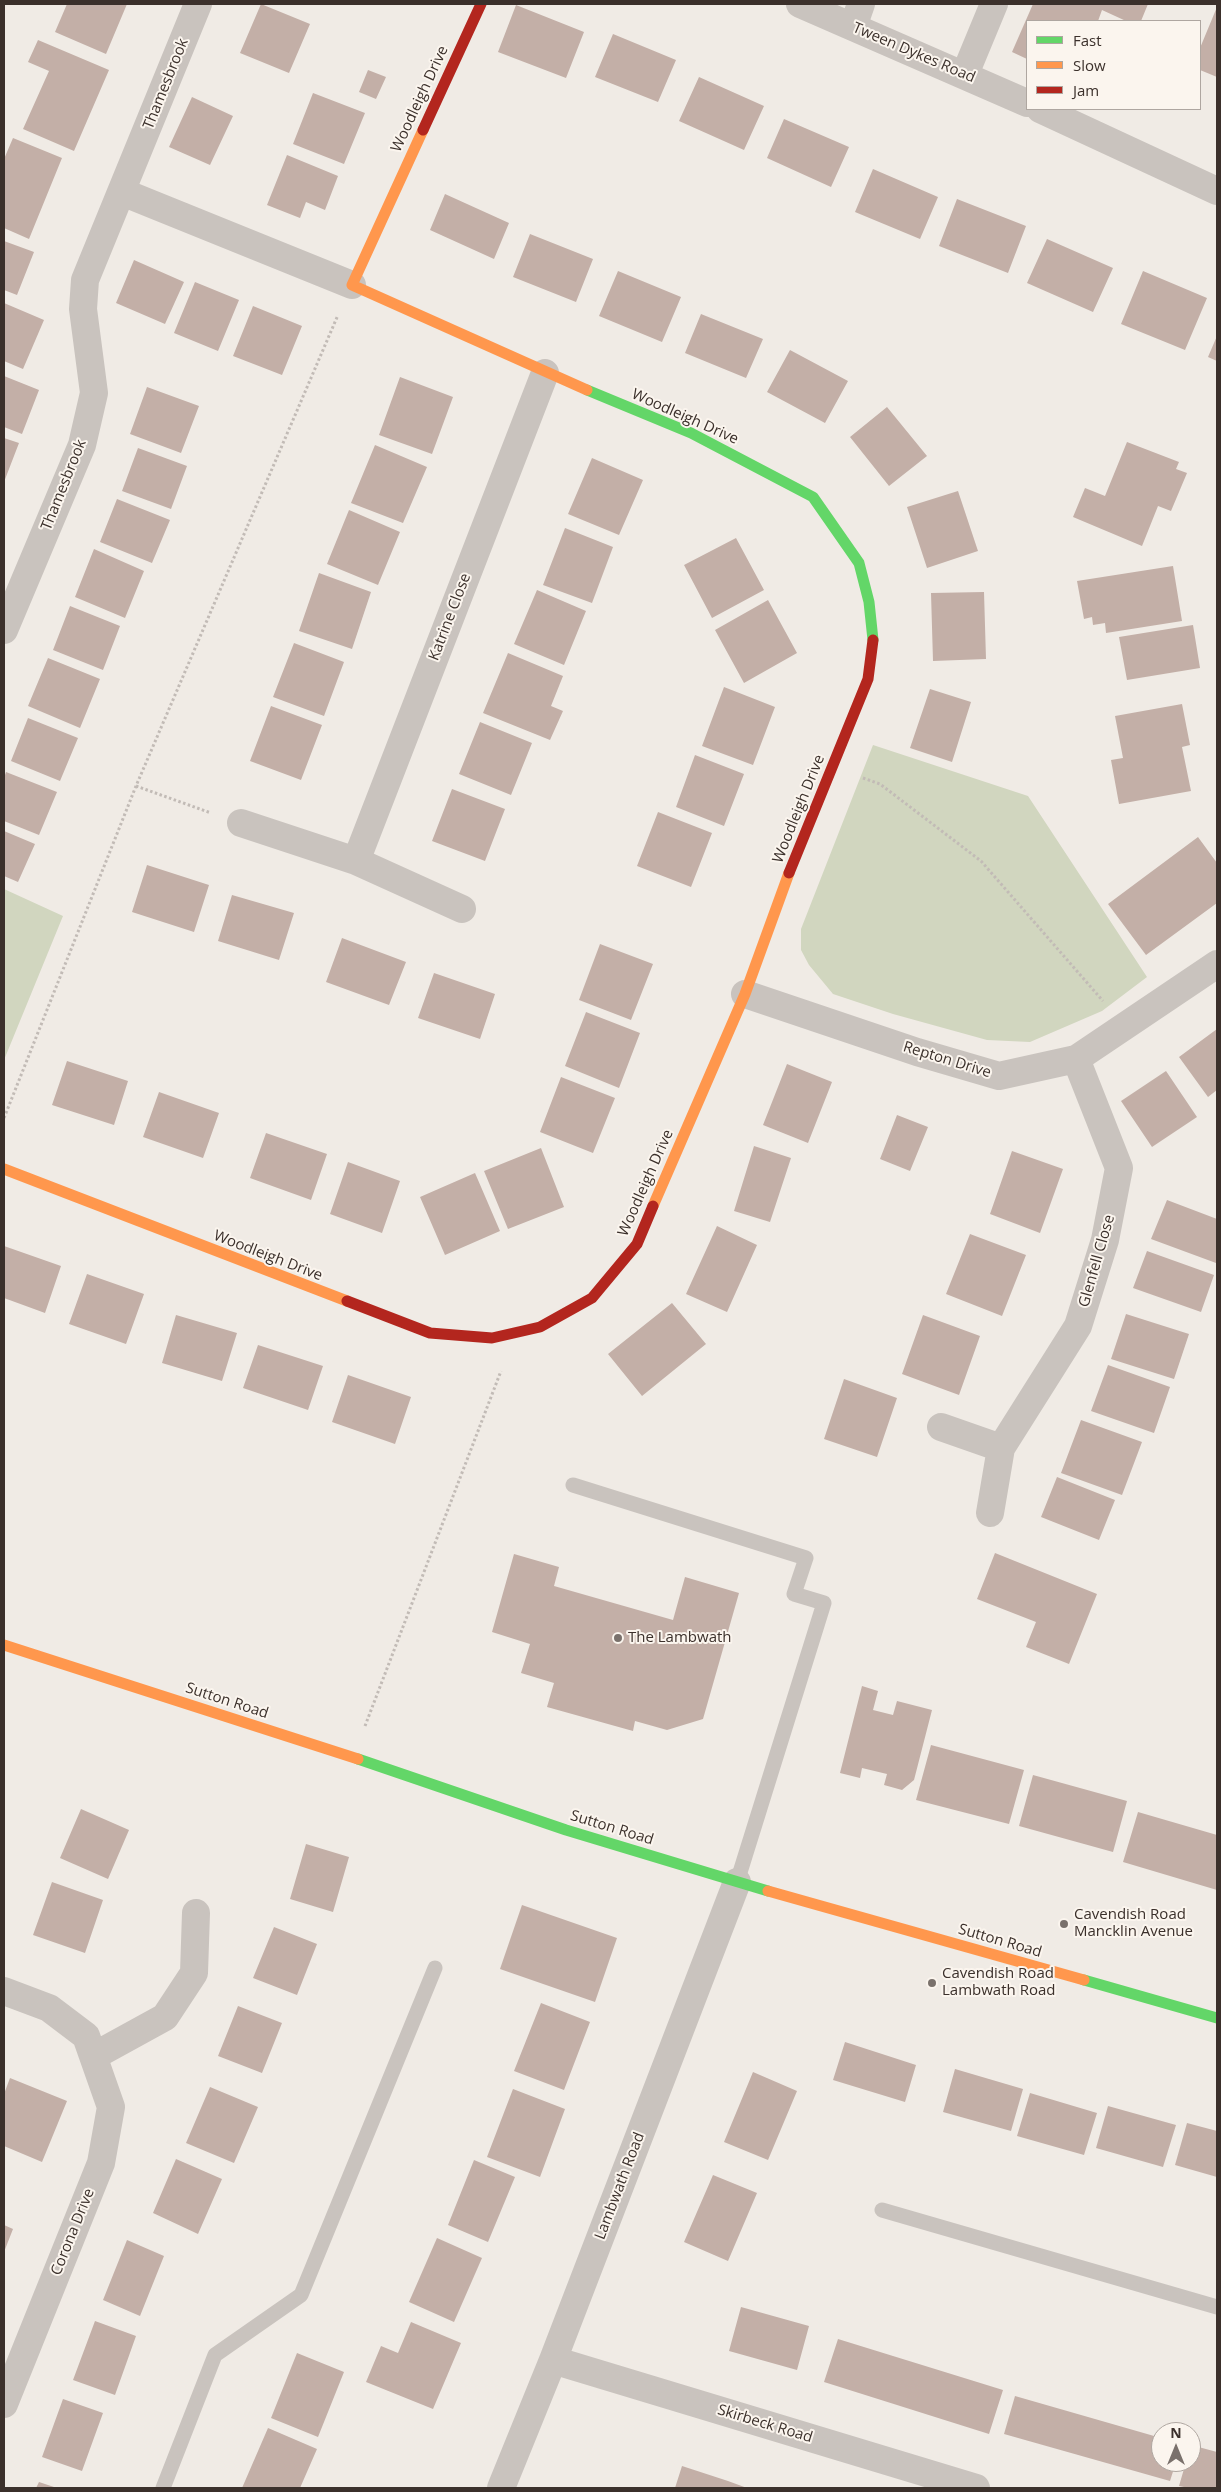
<!DOCTYPE html>
<html>
<head>
<meta charset="utf-8">
<style>
  body { margin:0 }
  #map { position:relative; width:1221px; height:2492px; overflow:hidden; background:#f0ebe5; font-family:"Open Sans",sans-serif }
  canvas { display:block }
  .frame { position:absolute; inset:0; border:5px solid #3b302b; pointer-events:none }
  .legend { position:absolute; left:1026px; top:20px; width:175px; height:90px; box-sizing:border-box; background:#fbf5ee; border:1px solid #aea6a0; margin:0; padding:6px 9px; list-style:none; font-size:15px; color:#3b302b }
  .legend li { display:flex; align-items:center; gap:10px; height:25px }
  .legend b { width:25px; border:1px solid #aea6a0 }
  .north { position:absolute; left:1151px; top:2422px; width:50px; height:50px; box-sizing:border-box; background:#fbf5ee; border:1px solid #aea6a0; border-radius:50%; rotate:0deg; font-size:14px; font-weight:700; line-height:20px; text-align:center; color:#3b302b }
  .north::after { content:''; display:block; margin:auto; width:18px; height:22px; background:#7a716c; clip-path:polygon(50% 0,100% 100%,50% 72%,0 100%) }
</style>
</head>
<body>
<div id="map">
<canvas width="1221" height="2492"></canvas>
<div class="frame"></div>
<ul class="legend">
<li><b style="height:6px;background:#63d668"></b>Fast</li>
<li><b style="height:6px;background:#ff974d"></b>Slow</li>
<li><b style="height:6px;background:#b3261e"></b>Jam</li>
</ul>
<div class="north">N</div>
</div>
<script>
const ctx = document.querySelector('canvas').getContext('2d');
ctx.lineJoin = 'round';
function fill(path, color) { ctx.fillStyle = color; ctx.fill(path, 'evenodd'); }
const shape = rows => new Path2D(rows.map(r => 'M' + r).join(''));
function trace(path, color, width, dash) { ctx.strokeStyle = color; ctx.lineWidth = width; ctx.lineCap = dash ? 'butt' : 'round'; ctx.setLineDash(dash || []); ctx.stroke(path); }
function label(font, color, halo, rows, align = 'center') {
  ctx.font = font + ' "Open Sans",sans-serif'; ctx.lineWidth = 4; ctx.setLineDash([]); ctx.textBaseline = 'middle'; ctx.strokeStyle = halo; ctx.fillStyle = color; for (const [text, x, y, turn = 0] of rows) {
    ctx.save(); ctx.translate(x, y); ctx.rotate((+turn || 0) * Math.PI / 180); ctx.textAlign = isNaN(turn) ? turn : align; if (halo) ctx.strokeText(text, 0, 0); ctx.fillText(text, 0, 0); ctx.restore();
  }
}
const green = shape([
  [873,745,1028,796,1147,977,1102,1011,1030,1042,987,1040,893,1014,833,994,809,965,801,950,801,929],
  [4,889,63,916,4,1060]
]);
const building = shape([
  [67,4,127,4,106,54,55,32],
  [261,4,310,24,289,73,240,53],
  [1033,4,1148,4,1141,21,1126,21,1102,10,1098,21,1027,21,1027,59,1012,52],
  [516,5,584,32,566,78,498,52],
  [1217,7,1217,77,1200,70,1200,48],
  [613,34,676,60,658,102,595,77],
  [38,40,109,70,74,151,23,129,49,71,28,62],
  [368,70,386,77,376,99,359,92],
  [699,77,764,106,744,150,679,121],
  [313,93,365,113,344,164,293,144],
  [192,97,233,116,210,165,169,147],
  [784,119,849,147,831,187,767,158],
  [13,138,62,158,29,239,4,228,4,159],
  [287,155,338,176,325,210,306,202,300,218,267,205],
  [873,169,938,197,920,239,855,212],
  [445,194,509,223,494,259,430,230],
  [957,199,1026,226,1008,273,939,246],
  [530,234,593,259,576,302,513,277],
  [1047,239,1113,268,1093,312,1027,283],
  [4,241,34,252,17,295,4,290],
  [134,260,184,282,165,324,116,303],
  [618,271,681,297,662,342,599,316],
  [1143,271,1207,298,1185,350,1121,324],
  [195,282,239,300,218,351,174,333],
  [4,303,44,320,23,369,4,361],
  [253,306,302,326,282,375,233,356],
  [701,314,763,339,746,378,685,353],
  [1217,336,1217,361,1208,357],
  [790,350,848,381,825,423,767,392],
  [4,376,39,390,22,434,4,427],
  [400,377,453,397,432,454,379,435],
  [147,387,199,406,181,453,130,434],
  [887,407,927,456,889,486,850,437],
  [4,438,19,443,4,482],
  [1127,442,1179,462,1176,469,1187,473,1171,511,1158,506,1142,546,1073,517,1085,488,1105,496],
  [375,445,427,467,403,523,351,503],
  [138,448,187,466,171,509,122,491],
  [592,458,643,480,619,535,568,514],
  [958,491,978,551,927,568,907,507],
  [117,499,170,520,152,563,100,542],
  [349,510,400,532,378,585,327,564],
  [565,528,613,547,592,603,543,585],
  [736,538,764,590,712,618,684,565],
  [94,549,144,571,125,618,75,597],
  [1173,566,1182,621,1106,633,1105,623,1093,625,1092,617,1084,619,1077,581],
  [319,573,371,592,352,649,299,631],
  [537,590,586,611,564,665,514,644],
  [984,592,986,659,933,661,931,593],
  [768,600,797,653,744,683,715,630],
  [70,606,120,626,103,670,53,650],
  [1193,625,1200,668,1127,680,1119,637],
  [294,643,344,662,324,716,273,697],
  [508,653,563,676,551,706,563,711,550,740,483,713],
  [48,658,100,679,80,728,28,706],
  [724,687,775,707,753,765,702,746],
  [930,689,971,702,952,762,910,748],
  [1182,704,1190,745,1182,747,1191,791,1119,804,1111,760,1123,758,1115,716],
  [271,706,322,725,301,780,250,761],
  [28,718,78,738,60,781,11,761],
  [480,722,532,743,511,795,459,774],
  [695,755,744,774,724,826,676,807],
  [6,772,57,792,39,835,4,821,4,778],
  [452,789,505,809,485,861,432,841],
  [658,812,712,833,691,887,637,866],
  [4,831,35,844,18,882,4,876],
  [1198,837,1217,863,1217,903,1146,955,1108,904],
  [147,865,209,885,194,932,132,912],
  [232,895,294,913,279,960,218,941],
  [342,938,406,962,389,1005,326,982],
  [600,944,653,964,631,1020,579,1000],
  [434,973,495,994,480,1039,418,1018],
  [586,1012,640,1033,619,1088,565,1066],
  [1217,1029,1217,1090,1208,1097,1179,1057],
  [67,1061,128,1081,114,1125,52,1105],
  [787,1064,832,1082,808,1143,763,1125],
  [1166,1071,1197,1117,1152,1147,1121,1101],
  [561,1077,615,1098,593,1153,540,1132],
  [159,1092,219,1113,203,1158,143,1137],
  [897,1115,928,1127,910,1171,880,1159],
  [266,1133,327,1154,311,1200,250,1178],
  [754,1146,791,1158,770,1222,734,1211],
  [541,1148,564,1207,508,1229,484,1171],
  [1012,1151,1063,1169,1040,1233,990,1214],
  [348,1162,400,1181,382,1233,330,1214],
  [475,1173,500,1231,445,1255,420,1197],
  [1167,1200,1217,1219,1216,1263,1151,1239],
  [717,1226,757,1245,727,1312,686,1294],
  [970,1234,1026,1255,1002,1316,946,1294],
  [4,1246,61,1266,45,1313,4,1298],
  [1147,1251,1214,1275,1201,1312,1133,1288],
  [87,1274,144,1294,126,1344,69,1324],
  [672,1303,706,1344,642,1396,608,1354],
  [1126,1314,1189,1334,1174,1379,1111,1359],
  [176,1315,237,1333,222,1381,162,1363],
  [923,1315,980,1336,959,1395,902,1374],
  [258,1345,323,1366,308,1410,243,1388],
  [1108,1365,1170,1387,1154,1433,1091,1411],
  [348,1375,411,1397,395,1444,332,1422],
  [844,1379,897,1398,877,1457,824,1439],
  [1081,1420,1142,1442,1122,1495,1061,1473],
  [1057,1477,1115,1500,1099,1540,1041,1517],
  [995,1553,1097,1594,1069,1664,1026,1647,1036,1622,977,1599],
  [514,1554,559,1567,554,1586,673,1620,685,1577,739,1593,703,1719,667,1730,635,1721,633,1731,547,1707,554,1683,521,1673,530,1644,492,1632],
  [862,1686,878,1691,873,1710,893,1715,897,1701,932,1710,914,1780,902,1790,884,1785,887,1774,862,1768,860,1778,840,1773],
  [931,1745,1024,1770,1009,1824,916,1800],
  [1033,1775,1127,1801,1113,1852,1019,1826],
  [81,1809,129,1830,108,1879,60,1858],
  [1138,1812,1217,1835,1217,1890,1123,1862],
  [306,1844,349,1857,333,1912,290,1899],
  [52,1882,103,1900,85,1953,33,1935],
  [522,1905,617,1938,595,2002,500,1969],
  [274,1927,317,1944,297,1995,253,1978],
  [541,2003,590,2022,564,2090,514,2071],
  [238,2006,282,2023,262,2073,218,2056],
  [845,2042,916,2065,905,2102,833,2080],
  [955,2069,1023,2089,1011,2131,943,2112],
  [753,2072,797,2091,768,2160,724,2142],
  [10,2078,67,2101,42,2162,4,2146,4,2094],
  [210,2087,258,2107,234,2163,186,2143],
  [513,2089,565,2109,540,2177,487,2157],
  [1030,2093,1097,2113,1084,2155,1017,2136],
  [1108,2106,1176,2125,1163,2167,1096,2148],
  [1187,2123,1217,2131,1217,2177,1175,2165],
  [176,2159,222,2179,198,2234,153,2213],
  [474,2160,515,2177,488,2242,448,2225],
  [713,2175,757,2193,728,2261,684,2242],
  [4,2225,13,2229,4,2252],
  [437,2238,482,2258,454,2322,409,2302],
  [127,2240,164,2256,140,2316,103,2300],
  [741,2307,809,2326,797,2370,729,2351],
  [95,2321,136,2336,115,2395,73,2380],
  [411,2322,461,2343,433,2409,366,2382,381,2346,398,2353],
  [838,2339,1003,2390,989,2434,824,2382],
  [297,2353,344,2372,318,2437,271,2418],
  [1015,2396,1161,2438,1161,2462,1176,2462,1170,2481,1004,2434],
  [63,2399,103,2413,82,2471,42,2457],
  [268,2428,317,2449,300,2488,242,2488],
  [1191,2445,1217,2452,1217,2488,1189,2488,1179,2486,1186,2462,1191,2462],
  [682,2466,728,2481,747,2488,675,2488],
  [39,2482,57,2488,36,2488]
]);
const path = shape([
  [863,778,880,784,981,861,1103,1001],
  [136,786,211,813],
  [4,1118,136,786,338,315],
  [365,1726,501,1371]
]);
const lane = shape([
  [573,1485,806,1558,794,1594,824,1603,737,1882],
  [882,2210,1217,2307],
  [163,2488,215,2355,301,2295,435,1968]
]);
const street = shape([
  [800,4,1027,103],
  [853,27,861,4],
  [965,74,994,4],
  [1040,109,1217,191],
  [122,192,352,285],
  [4,630,82,445,94,393,83,309,85,280,198,4],
  [241,823,356,861,462,909],
  [356,861,545,373],
  [745,994,917,1052,999,1076,1076,1059,1217,964],
  [941,1427,1001,1448,990,1513],
  [1001,1448,1078,1326,1105,1240,1119,1168,1076,1059],
  [4,1991,49,2008,86,2036,111,2107,101,2163,4,2404],
  [94,2056,165,2017,194,1973,196,1913],
  [553,2360,976,2488],
  [501,2488,553,2360,737,1882]
]);
const fast = shape([
  [587,390,691,433,813,497,859,563,869,602,873,640],
  [358,1759,566,1830,768,1891],
  [1084,1980,1217,2018]
]);
const slow = shape([
  [423,130,352,285,587,390],
  [4,1169,347,1301],
  [653,1206,745,994,789,873],
  [4,1645,358,1759],
  [768,1891,1084,1980]
]);
const jam = shape([
  [423,130,481,4],
  [789,873,868,679,873,640],
  [347,1301,430,1333,492,1338,540,1327,592,1298,637,1244,653,1206]
]);
const markers = [
  [618,1638,5,"#7a716c"],
  [1064,1924,5,"#7a716c"],
  [932,1983,5,"#7a716c"]
];
const streetNames = [
  ["Tween Dykes Road",914,53,23],
  ["Thamesbrook",166,84,-68],
  ["Woodleigh Drive",420,99,-65],
  ["Woodleigh Drive",685,417,24],
  ["Thamesbrook",64,485,-68],
  ["Katrine Close",450,617,-69],
  ["Woodleigh Drive",799,809,-68],
  ["Repton Drive",947,1060,17],
  ["Woodleigh Drive",646,1183,-66],
  ["Woodleigh Drive",268,1256,21],
  ["Glenfell Close",1097,1261,-74],
  ["Sutton Road",227,1701,18],
  ["Sutton Road",612,1828,17],
  ["Sutton Road",1000,1941,16],
  ["Lambwath Road",620,2186,-69],
  ["Corona Drive",73,2232,-68],
  ["Skirbeck Road",765,2424,17]
];
const poiNames = [
  ["The Lambwath",628,1638],
  ["Cavendish Road",1074,1915],
  ["Mancklin Avenue",1074,1932],
  ["Cavendish Road",942,1974],
  ["Lambwath Road",942,1991]
];
fill(green, '#d1d6bf');
fill(building, '#c3afa7');
trace(path, '#c2bbb6', 3, [2.5, 2.5]);
trace(lane, '#c9c3be', 15);
trace(street, '#c9c3be', 28);
trace(fast, '#63d668', 11);
trace(slow, '#ff974d', 11);
trace(jam, '#b3261e', 11);
for (const [x, y, r, color] of markers) { const dot = new Path2D(); dot.arc(x, y, r, 0, 2 * Math.PI); ctx.fillStyle = color; ctx.fill(dot); trace(dot, '#fbf5ee', 2); }
label('15px', '#3b302b', '#fbf5ee', streetNames);
label('15px', '#3b302b', '#fbf5ee', poiNames, 'left');
</script>
</body>
</html>
